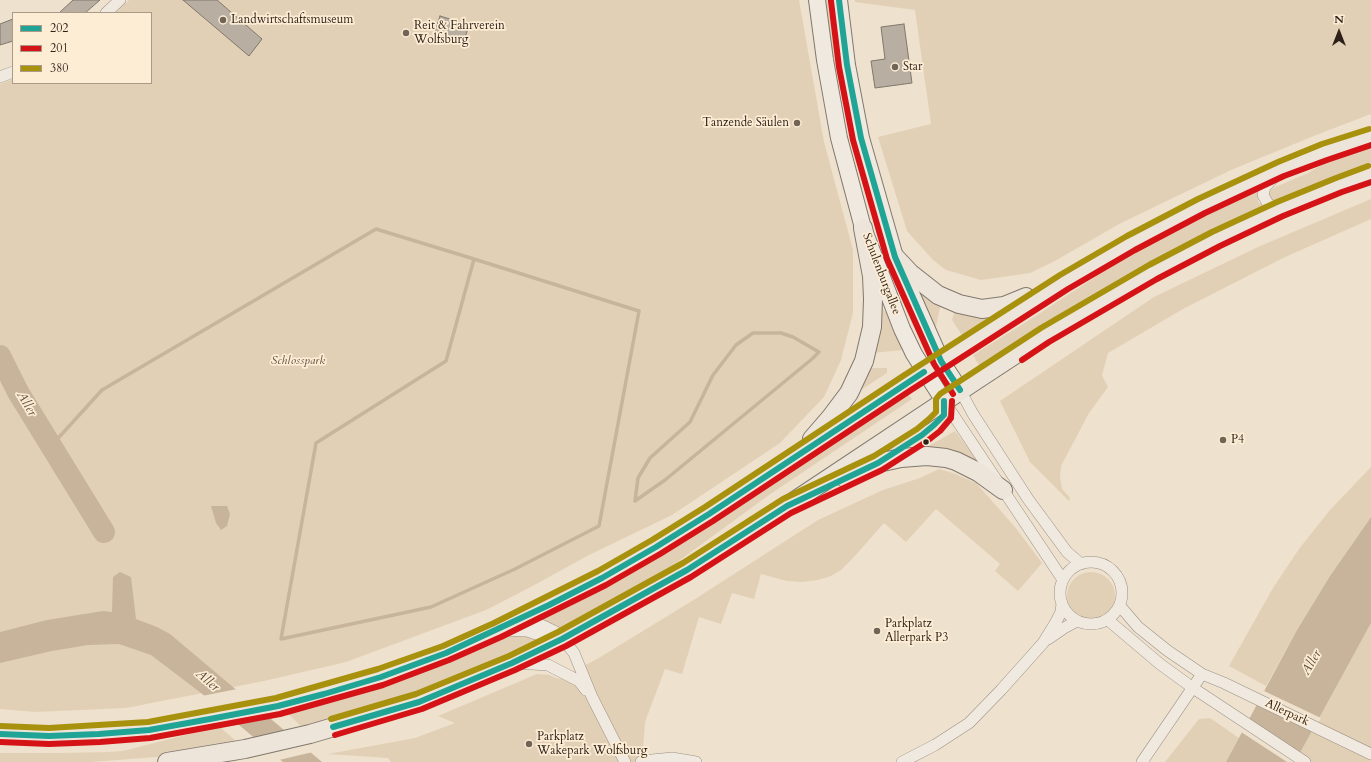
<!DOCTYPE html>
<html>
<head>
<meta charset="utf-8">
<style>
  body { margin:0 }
  #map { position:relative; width:1371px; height:762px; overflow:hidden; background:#eee1cd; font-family:Cardo,serif }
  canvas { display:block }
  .legend { position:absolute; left:12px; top:12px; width:140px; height:72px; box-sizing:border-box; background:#fdedd5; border:1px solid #aa9b89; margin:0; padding:5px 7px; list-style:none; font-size:12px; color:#2d2018 }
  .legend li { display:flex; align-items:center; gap:8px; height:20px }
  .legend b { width:20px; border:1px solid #aa9b89 }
  .north { position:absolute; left:1319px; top:12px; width:40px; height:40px; -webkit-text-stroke:3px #fdedd5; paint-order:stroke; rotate:0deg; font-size:11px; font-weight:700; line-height:16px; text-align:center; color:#2d2018 }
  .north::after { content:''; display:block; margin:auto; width:14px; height:18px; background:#2d2018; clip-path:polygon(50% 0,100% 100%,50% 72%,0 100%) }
</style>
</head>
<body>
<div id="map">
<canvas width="1371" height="762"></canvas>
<ul class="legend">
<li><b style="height:5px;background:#20a496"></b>202</li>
<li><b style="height:5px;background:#d51317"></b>201</li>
<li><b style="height:5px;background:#a8910d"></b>380</li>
</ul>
<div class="north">N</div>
</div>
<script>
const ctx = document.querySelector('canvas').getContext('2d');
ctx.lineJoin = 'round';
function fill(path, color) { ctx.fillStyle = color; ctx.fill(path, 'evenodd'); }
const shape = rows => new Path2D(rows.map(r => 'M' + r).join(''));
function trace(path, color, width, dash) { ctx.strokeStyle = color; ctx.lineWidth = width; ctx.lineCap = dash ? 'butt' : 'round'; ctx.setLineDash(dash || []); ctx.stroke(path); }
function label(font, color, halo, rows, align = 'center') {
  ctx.font = font + ' Cardo,serif'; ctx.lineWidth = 3.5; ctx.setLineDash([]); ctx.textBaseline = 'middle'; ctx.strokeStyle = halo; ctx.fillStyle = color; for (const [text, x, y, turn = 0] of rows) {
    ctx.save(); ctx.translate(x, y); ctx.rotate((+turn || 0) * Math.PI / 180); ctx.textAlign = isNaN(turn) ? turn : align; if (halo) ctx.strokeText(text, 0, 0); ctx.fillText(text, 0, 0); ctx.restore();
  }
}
const green = shape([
  [129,0,799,0,824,142,853,250,853,313,841,360,824,397,780,443,672,515,589,555,527,589,486,610,346,662,264,681,126,708,35,712,0,709,0,84,13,79,13,83,151,83,151,13,116,13],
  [823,0,829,0,833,13,843,88,851,129,849,129,841,89,830,51],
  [855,0,1371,0,1371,114,1316,135,1231,170,1121,223,1053,262,1030,273,981,280,946,270,933,260,907,231,878,137,931,124,915,10,855,2],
  [1371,145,1371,166,1276,202,1271,199,1269,195,1270,191,1273,188,1308,173,1333,158],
  [1258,188,1259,190,1257,193,1258,202,1265,208,980,367,973,355,1034,317,1141,247,1202,214],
  [1371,199,1371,219,1283,258,1183,309,1108,353,1102,375,1108,387,1089,413,1061,466,1060,477,1062,489,1070,498,1069,501,1030,462,1000,401,1154,297,1258,247],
  [923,292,941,303,935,331,919,293],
  [882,309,886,312,904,350,872,353],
  [955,309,996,316,963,337,952,320],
  [866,368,887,368,887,373,850,397],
  [907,392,912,399,769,495,669,568,615,603,562,629,540,619,602,587],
  [955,431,978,461,978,464,924,450,927,447],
  [1371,467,1371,517,1330,576,1297,630,1266,686,1229,666,1273,588,1299,549,1330,510],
  [939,469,953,473,976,483,1015,527,1042,563,1018,591,995,571,1000,564,936,509,906,542,884,523,853,558,841,570,831,576,818,580,802,582,787,581,761,574,754,599,732,593,721,624,699,617,682,674,665,669,645,722,642,762,391,762,388,758,328,754,415,738,455,723,438,716,537,674,549,675,559,679,597,659,692,601,818,520,883,490,920,478],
  '1067 596a24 24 0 1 1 48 0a24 24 0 1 1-48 0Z',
  [1371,623,1371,762,1295,762,1338,682],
  [525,635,542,640,432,689,303,728,286,712,386,685,430,669,507,636],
  [1210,718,1239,738,1226,762,1165,762,1199,719],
  [220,727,237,742,200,751,156,757,91,762,0,762,0,753,62,753,109,752,123,751,205,730]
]);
const water = shape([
  [211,506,227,506,230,514,227,526,221,530,216,523],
  [1371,517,1371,623,1295,762,1226,762,1297,630,1330,576],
  [120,572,131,577,136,619,157,627,170,634,322,762,283,762,201,693,151,655,119,644,88,645,52,651,0,663,0,632,47,620,103,611,112,612,113,577]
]);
const pier = shape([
  [237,689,270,716,235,724,202,696],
  [1262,690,1321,718,1314,731,1255,703],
  [1247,718,1298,762,1287,762,1241,732],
  [288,731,313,752,279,760,253,739]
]);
const stream = shape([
  [753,333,781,333,793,337,819,352,812,359,665,480,635,501,638,478,650,458,690,422,713,375,736,345,753,333],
  [51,446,102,390,376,229,474,259,639,311,599,526,515,569,431,607,281,639,316,443,446,361,474,259]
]);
const river = shape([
  [0,356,18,392,104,532]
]);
const building = shape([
  [73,0,100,0,85,13,59,13,73,0],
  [183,0,217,0,262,39,249,56,183,0],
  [440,16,469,25,463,44,434,35,440,16],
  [13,19,13,41,0,45,0,24,13,19],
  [904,24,912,83,875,88,871,61,885,59,881,27,904,24]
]);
const street = shape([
  [106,13,120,0],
  [0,77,13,72],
  [1276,175,1265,187,1263,195,1268,204,1280,209],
  [960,390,973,414,1028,499,1067,552,1081,564],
  [944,401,1063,580],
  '1060 593a31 31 0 1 1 62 0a31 31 0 1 1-62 0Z',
  [1120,606,1138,627,1168,651,1202,674,1224,683,1371,754],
  [1108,620,1160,664,1193,688,1305,762],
  [519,621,529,621,539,624,558,633,574,653,592,697,625,762],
  [502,630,527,631,548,638,560,639],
  [1048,639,1064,628,1077,621],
  [516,663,548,665,579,681,586,690],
  [641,762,652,760,672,758,696,762],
  [902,762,935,745,969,723,1001,690,1043,643,1056,622,1061,612,1062,603],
  [1142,762,1202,674]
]);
const secondary = shape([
  [817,0,825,60,839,138,863,228,902,329,914,354,944,401],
  [839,0,847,65,861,138,895,257,941,361,960,390]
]);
const primary = shape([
  [895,257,910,273,938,295,959,304,982,309,1004,306,1026,297],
  [812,439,831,417,849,393,864,361,872,327,873,299,872,276,863,228],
  [845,478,878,463,901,458,927,456,946,458,956,461,978,472,1003,490],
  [0,734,49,736,99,734,149,730,278,706,324,694,381,677,446,653,497,630,602,578,656,547,709,514,907,383,1064,282,1131,243,1201,206,1281,169,1324,152,1371,137],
  [167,762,245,749,310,734,419,702,512,663,562,639,687,570,787,506,978,379,1045,335,1153,272,1216,239,1280,209,1339,185,1371,174]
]);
const bus1 = shape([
  [839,0,847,65,861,138,895,257,941,361,960,390],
  [333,727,419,702,512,663,562,639,687,570,787,506,878,463,922,435,934,425,944,415,944,401],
  [0,734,49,736,99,734,149,730,210,719,278,706,324,694,381,677,446,653,549,605,602,578,656,547,709,514,924,372]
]);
const bus2 = shape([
  [831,1,839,67,853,140,887,259,934,364,953,394],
  [1022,360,1049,342,1157,279,1220,246,1283,216,1342,192,1371,182],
  [335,735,422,709,515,670,566,646,691,577,791,513,882,470,926,442,940,431,951,418,952,401],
  [0,742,49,744,100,742,150,738,280,714,383,685,449,660,501,637,606,585,660,554,713,521,911,390,1068,289,1135,250,1205,213,1284,176,1327,160,1371,145]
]);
const bus3 = shape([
  [331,719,416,694,509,656,558,632,683,563,783,499,874,456,917,429,929,419,936,412,936,399,940,394,1041,328,1149,265,1212,232,1277,202,1336,178,1368,166],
  [0,726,49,728,148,722,276,698,378,669,443,646,494,623,598,571,652,540,705,507,903,376,1060,275,1127,236,1198,199,1278,162,1322,144,1369,129]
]);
const markers = [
  [223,20,4,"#716457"],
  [406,33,4,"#716457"],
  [895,67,4,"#716457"],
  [797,123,4,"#716457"],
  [1223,440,4,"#716457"],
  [926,442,3.5,"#2d2018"],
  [877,631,4,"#716457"],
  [529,744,4,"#716457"]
];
const poiNames = [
  ["Landwirtschaftsmuseum",231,20],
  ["Reit & Fahrverein",414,26],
  ["Wolfsburg",414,40],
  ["Star",903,67],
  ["Tanzende Säulen",789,123,"right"],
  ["P4",1231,440],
  ["Parkplatz",885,624],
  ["Allerpark P3",885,638],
  ["Parkplatz",537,737],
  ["Wakepark Wolfsburg",537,751]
];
const streetNames = [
  ["Schulenburgallee",881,274,69],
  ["Allerpark",1287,713,25]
];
const parkNames = [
  ["Schlosspark",298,361]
];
const waterNames = [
  ["Aller",26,404,59],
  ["Aller",1312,663,-60],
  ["Aller",207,681,41]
];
fill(green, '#e2d0b6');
fill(water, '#c7b49b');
fill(pier, '#eee1cd');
trace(stream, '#c7b49b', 3.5);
trace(river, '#c7b49b', 22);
fill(building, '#b8aea1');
trace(building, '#80786d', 1);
trace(street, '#9b9286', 12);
trace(secondary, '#80786d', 18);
trace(primary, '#80786d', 20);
trace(street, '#f0e9df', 11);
trace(secondary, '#f0e9df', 16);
trace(primary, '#ede5da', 18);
trace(bus1, '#20a496', 6);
trace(bus2, '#d51317', 6);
trace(bus3, '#a8910d', 6);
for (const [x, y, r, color] of markers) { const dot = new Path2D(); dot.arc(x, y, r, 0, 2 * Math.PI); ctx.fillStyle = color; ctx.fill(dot); trace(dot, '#fdedd5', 1.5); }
label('12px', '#2d2018', '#fdedd5', poiNames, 'left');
label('12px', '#2d2018', '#fdedd5', streetNames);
label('italic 12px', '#615142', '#fdedd5', parkNames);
label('italic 13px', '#5d4d3e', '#fdedd5', waterNames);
</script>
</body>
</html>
